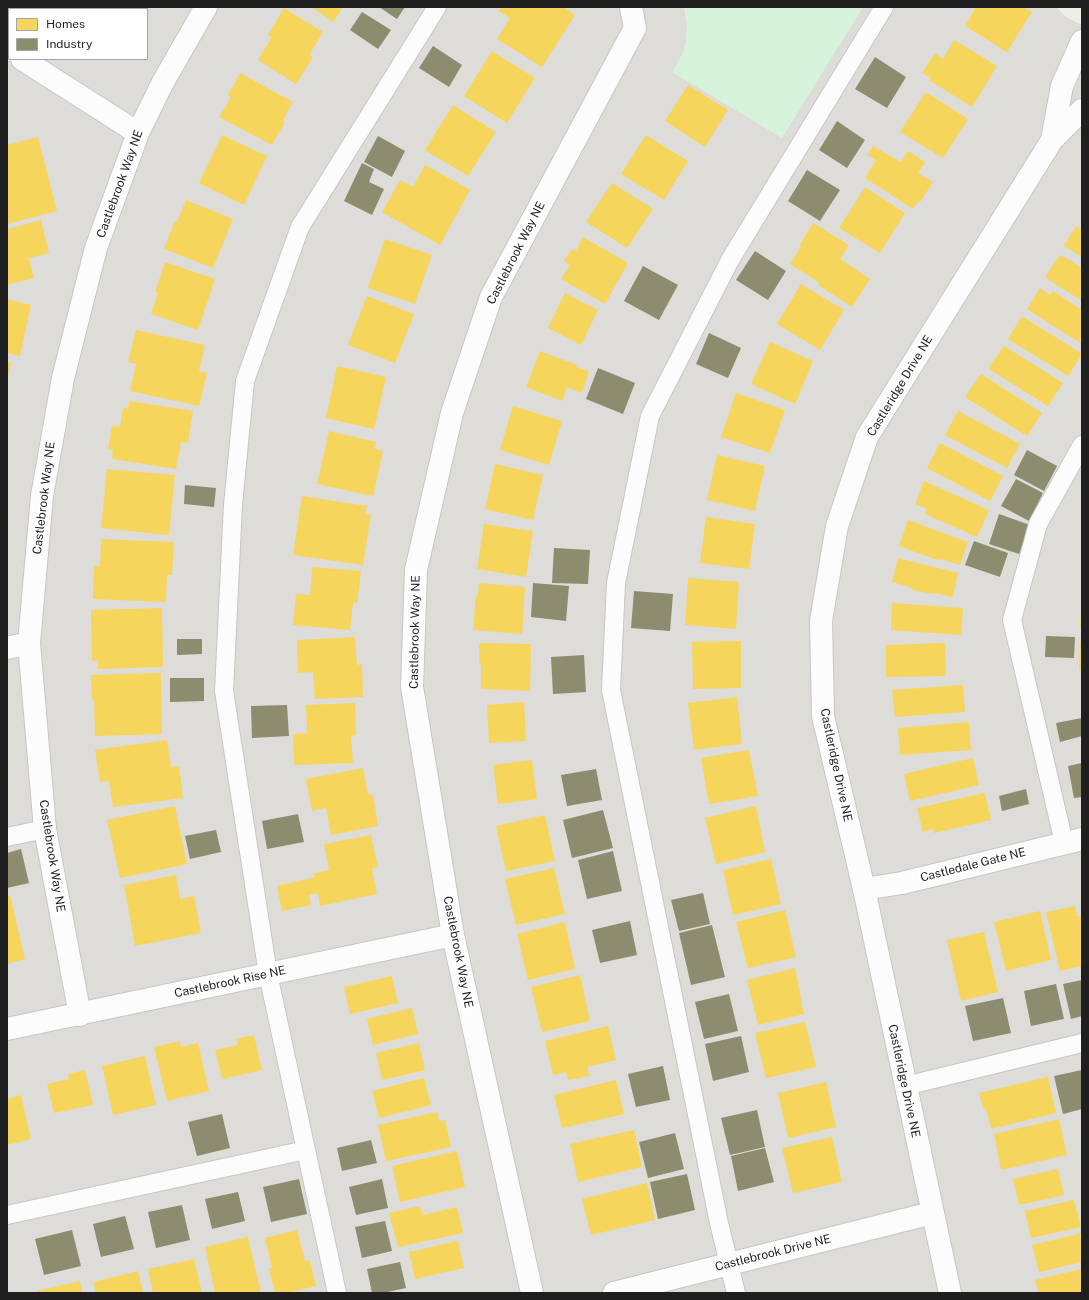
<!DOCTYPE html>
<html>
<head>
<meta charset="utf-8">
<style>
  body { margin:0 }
  #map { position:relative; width:1089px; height:1300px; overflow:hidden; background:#eeede8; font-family:"Public Sans",sans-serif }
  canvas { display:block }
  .frame { position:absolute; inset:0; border:8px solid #1f1f1f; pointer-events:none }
  .legend { position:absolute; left:8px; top:8px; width:140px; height:52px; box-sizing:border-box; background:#fff; border:1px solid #a5a5a5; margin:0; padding:5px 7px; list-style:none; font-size:12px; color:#1f1f1f }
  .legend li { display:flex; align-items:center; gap:8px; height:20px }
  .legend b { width:20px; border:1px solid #a5a5a5 }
</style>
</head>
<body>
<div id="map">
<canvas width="1089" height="1300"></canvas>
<div class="frame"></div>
<ul class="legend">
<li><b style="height:11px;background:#f6d55c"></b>Homes</li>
<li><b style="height:11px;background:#8c8c6e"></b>Industry</li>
</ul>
</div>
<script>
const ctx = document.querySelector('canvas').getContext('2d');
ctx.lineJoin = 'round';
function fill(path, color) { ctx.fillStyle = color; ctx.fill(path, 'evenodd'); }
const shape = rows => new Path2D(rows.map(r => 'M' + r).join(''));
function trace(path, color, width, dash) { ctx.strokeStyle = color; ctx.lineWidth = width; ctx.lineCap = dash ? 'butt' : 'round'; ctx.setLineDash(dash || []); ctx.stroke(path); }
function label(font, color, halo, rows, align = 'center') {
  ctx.font = font + ' "Public Sans",sans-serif'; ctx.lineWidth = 4; ctx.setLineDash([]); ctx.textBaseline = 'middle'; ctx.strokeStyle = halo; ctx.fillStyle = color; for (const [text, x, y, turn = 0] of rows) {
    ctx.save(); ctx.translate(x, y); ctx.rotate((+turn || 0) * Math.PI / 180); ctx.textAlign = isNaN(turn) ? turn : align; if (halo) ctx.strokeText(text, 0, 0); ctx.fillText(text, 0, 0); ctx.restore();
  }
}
const residential = shape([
  [7,7,1056,7,1066,17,1082,25,1082,1293,7,1293],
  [9,9,147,9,147,59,9,59]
]);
const park = shape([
  [684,7,863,7,782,138,672,72,680,58,686,43,687,24]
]);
const homes = shape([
  [65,7,97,7,100,9,64,9],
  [111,7,140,7,139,9,114,9],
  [312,7,343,7,333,22],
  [501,7,563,7,575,15,542,67,497,39,510,18,499,11],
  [976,7,1023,7,1032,12,1007,52,965,26],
  [284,8,323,32,309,55,313,57,296,84,258,60,272,37,268,35],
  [954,40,997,66,972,107,929,80,931,78,922,73,935,53,943,59],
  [492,51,535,78,507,123,464,96],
  [240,73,293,102,283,120,285,122,272,145,219,117,231,97,228,95],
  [688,85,728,110,705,147,665,121],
  [926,92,968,119,943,158,900,132],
  [453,105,496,132,468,176,425,150],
  [222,135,267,156,244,205,199,183],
  [646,135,688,161,664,200,621,174],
  [38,137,57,211,7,224,7,145],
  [873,146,901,162,908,151,925,162,918,173,933,182,920,202,918,201,913,209,865,178,876,160,867,155],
  [425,165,470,190,440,245,382,212,400,180,413,187],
  [612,183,653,209,627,248,586,222],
  [865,187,905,213,880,253,839,228],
  [186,200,233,219,213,268,164,249,175,221,177,222],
  [41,220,49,253,29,258,34,278,7,285,7,229],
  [813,223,849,245,840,259,870,279,852,307,818,285,820,283,790,264,801,247,799,246],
  [1076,226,1082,230,1082,257,1064,246],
  [583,237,628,263,605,304,561,279,570,265,564,261,572,249,576,251],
  [385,239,432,255,415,304,368,288],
  [1061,255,1082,268,1082,301,1046,278,1046,276,1056,260,1057,260],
  [165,262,215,279,198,330,151,314,158,293,155,292],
  [801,284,844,310,820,350,777,324],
  [1040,288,1050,295,1053,291,1082,310,1082,344,1027,309],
  [565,293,598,310,581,345,548,328],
  [367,296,414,314,395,363,348,345],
  [7,299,31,305,20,356,7,353],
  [1022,316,1082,354,1068,376,1008,339],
  [136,330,205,345,199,371,207,373,199,406,130,391,136,364,128,362],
  [770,342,813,361,795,404,751,384],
  [1004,346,1063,383,1048,406,989,369,989,367],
  [540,351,577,365,576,367,589,371,582,393,567,387,562,401,526,387],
  [7,362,11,363,8,377,7,377],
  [337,366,386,377,374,429,326,418],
  [981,374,1042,413,1027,436,965,397],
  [736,393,785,410,770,453,721,437],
  [129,401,193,411,188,443,181,442,176,469,112,459,113,450,108,450,112,426,120,427,123,407,128,409],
  [513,406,562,421,549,465,500,450],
  [958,411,1020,444,1007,468,945,435],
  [329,431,376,442,375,449,383,451,373,496,317,484],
  [940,443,1003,476,990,501,927,468],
  [717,455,765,466,755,511,707,500],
  [495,464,543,475,533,520,485,509],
  [107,469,175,475,169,535,101,528],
  [924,481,989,510,977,537,925,514,927,509,915,504],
  [302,496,367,506,365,514,371,514,363,565,293,555],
  [706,517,755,524,749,569,700,563],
  [908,520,968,542,960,565,941,559,937,560,899,546],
  [484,524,533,531,526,577,477,569],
  [101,539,174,542,172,575,167,575,166,602,93,599,94,566,100,566],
  [898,558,958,573,953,597,935,593,932,594,913,590,910,587,892,582],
  [312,567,361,571,357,603,353,603,350,630,293,625,296,594,310,595],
  [688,578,739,582,736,629,685,625],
  [479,583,525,587,522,634,473,630,476,596,478,596],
  [892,603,963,608,961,635,891,630],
  [162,608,163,667,98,669,98,660,92,661,91,610],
  [1081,616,1082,616,1082,626,1080,626],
  [355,637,357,665,362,664,363,697,315,699,313,672,298,673,297,640],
  [741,641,741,688,693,689,692,642],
  [1080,642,1082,642,1082,670,1079,670],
  [479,643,531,644,530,691,481,689,481,664,479,664],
  [945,643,946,676,886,677,886,645],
  [161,673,162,734,95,736,94,699,92,699,91,675],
  [963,685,965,712,895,717,892,690],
  [737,697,742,744,694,750,688,703],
  [524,702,526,741,489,743,487,705],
  [355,703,356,735,351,736,353,763,294,765,293,734,307,733,306,705],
  [969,722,971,750,900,755,898,728],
  [167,740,171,767,179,766,183,798,113,807,109,781,100,782,95,750],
  [749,750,758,796,709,804,701,758],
  [973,758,979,785,910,801,904,774],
  [532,760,537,799,498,804,493,765],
  [363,768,368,795,373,794,378,826,331,835,326,808,312,811,306,779],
  [985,793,991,820,934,833,933,829,923,832,917,808],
  [175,806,187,864,120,878,107,820],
  [756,806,765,852,716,864,705,818],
  [545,815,555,861,506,871,496,826],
  [371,835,378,867,372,868,377,894,320,906,318,893,309,895,311,905,282,911,277,886,315,877,314,873,329,870,324,844],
  [771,859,781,904,733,915,723,870],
  [554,868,565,914,516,925,505,879],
  [176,875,180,899,194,896,201,933,135,946,124,885],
  [10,895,25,959,7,964,7,896],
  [1075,906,1077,916,1082,915,1082,966,1060,971,1046,912],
  [785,910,796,957,748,968,736,922],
  [1040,911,1051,960,1006,971,994,922],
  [565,922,575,969,528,980,517,934],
  [984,932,998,992,961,1001,947,940],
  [795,968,802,1002,801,1002,804,1014,758,1025,747,980],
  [580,975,590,1021,542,1032,531,987],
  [392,976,398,1003,350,1014,344,987],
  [412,1008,418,1034,373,1045,367,1019],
  [805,1022,816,1067,766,1078,755,1033],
  [608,1026,616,1060,587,1067,589,1076,568,1080,566,1072,553,1075,545,1041],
  [254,1035,262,1070,222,1079,215,1050,238,1045,236,1039],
  [180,1041,181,1047,198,1043,209,1091,167,1101,154,1047],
  [419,1043,425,1070,382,1080,376,1053],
  [145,1056,156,1105,113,1115,102,1066],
  [85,1070,93,1105,54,1113,47,1084,69,1079,68,1074],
  [1048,1077,1056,1113,991,1129,986,1108,983,1109,979,1093],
  [424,1078,431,1105,379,1118,372,1091],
  [616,1080,624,1114,562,1128,554,1095],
  [826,1082,836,1127,788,1138,778,1093],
  [21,1095,31,1139,7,1145,7,1099],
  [437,1112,439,1121,445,1120,451,1147,386,1161,378,1125],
  [1059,1119,1067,1155,1001,1170,994,1134],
  [634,1130,642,1167,578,1182,570,1144],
  [832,1137,842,1182,793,1193,782,1148],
  [457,1151,465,1187,400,1202,392,1166],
  [1058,1169,1064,1195,1019,1205,1013,1179],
  [647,1183,655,1220,591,1235,582,1199],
  [1074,1200,1081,1227,1031,1238,1025,1211],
  [420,1206,423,1215,457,1207,463,1233,398,1247,389,1213],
  [297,1230,305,1261,310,1260,316,1286,287,1293,275,1293,269,1269,272,1268,265,1238],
  [1082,1233,1082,1262,1039,1272,1032,1245],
  [248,1237,261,1293,215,1293,205,1247],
  [458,1241,464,1268,415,1279,409,1252],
  [194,1259,202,1293,153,1293,148,1269],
  [1081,1269,1082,1293,1039,1293,1035,1280],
  [138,1271,143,1293,96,1293,93,1282],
  [80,1281,82,1293,38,1293,37,1291]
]);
const industry = shape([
  [379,7,405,7,397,19],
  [362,12,391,30,378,49,350,30],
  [433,46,462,65,449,87,419,68],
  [875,57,906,77,887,108,855,89],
  [837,121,865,140,847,168,819,150],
  [378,136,405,151,392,177,364,162],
  [362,163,374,169,369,182,384,189,372,215,344,201],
  [807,170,840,190,820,221,788,201],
  [755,251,786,271,768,300,736,280],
  [643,266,678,285,659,320,624,301],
  [709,333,741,348,728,378,696,364],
  [598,368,635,383,623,414,586,399],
  [1027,450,1057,466,1044,491,1014,475],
  [1016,479,1043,493,1029,521,1001,506],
  [185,485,216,488,214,507,184,504],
  [999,514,1030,525,1019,554,989,544],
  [974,541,1008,553,1000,577,965,565],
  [554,548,590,550,588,584,552,583],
  [533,583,569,586,566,621,531,617],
  [634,591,673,594,670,631,631,628],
  [1046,636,1075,637,1074,658,1045,657],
  [177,639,202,639,202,654,177,655],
  [584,655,586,692,553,694,551,657],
  [170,678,204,678,204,701,170,702],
  [287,705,289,736,252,738,251,706],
  [1082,718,1082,736,1060,742,1056,723],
  [1082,763,1082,797,1074,798,1068,766],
  [596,769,602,800,567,806,561,775],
  [1026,789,1029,804,1002,811,999,796],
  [603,810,613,848,572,858,563,820],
  [298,814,304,842,267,849,262,821],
  [216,830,221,852,190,859,185,836],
  [21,849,29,883,7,888,7,853],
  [613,851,622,891,587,899,578,860],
  [703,893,710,924,679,931,671,900],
  [630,921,637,955,600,963,592,930],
  [712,925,725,977,691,985,679,933],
  [1082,980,1082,1016,1071,1019,1063,984],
  [1056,984,1064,1019,1031,1026,1024,991],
  [729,994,738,1031,704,1039,695,1002],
  [1003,998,1011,1033,973,1041,965,1006],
  [741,1036,749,1072,713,1081,705,1044],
  [663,1066,670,1100,636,1107,628,1074],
  [1082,1070,1082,1109,1063,1114,1054,1076],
  [757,1110,765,1147,730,1155,721,1118],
  [222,1114,230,1148,197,1156,188,1122],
  [675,1133,684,1169,648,1178,639,1142],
  [371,1140,377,1163,342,1171,337,1148],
  [765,1148,774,1182,738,1191,731,1156],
  [687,1174,695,1210,658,1219,650,1182],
  [299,1179,307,1214,271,1222,263,1187],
  [382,1179,388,1208,356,1215,349,1187],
  [238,1192,245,1221,212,1229,205,1199],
  [182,1205,190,1240,156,1248,148,1212],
  [125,1216,134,1249,101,1257,93,1224],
  [385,1221,392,1251,362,1258,355,1227],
  [72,1230,81,1266,44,1275,35,1239],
  [400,1262,406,1288,383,1293,372,1293,367,1269]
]);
const service = shape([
  [7,837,45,829],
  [1064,843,1012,620,1038,524,1082,445],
  [905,1086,1082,1043],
  [306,1150,337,1293],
  [7,1215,306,1150,268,974,224,691,233,505,245,381,300,227,437,7],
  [736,1293,719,1223,611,690,616,583,650,416,730,260,884,7]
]);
const minor = shape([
  [7,49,9,50],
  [22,59,138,133],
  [7,648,29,643],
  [864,889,902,883,1082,839],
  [80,1015,45,829,29,643,42,496,63,378,96,248,138,133,163,82,206,7],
  [7,1029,453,935],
  [532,1293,453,935,412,687,416,570,452,413,491,297,635,28,631,7],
  [614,1293,932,1213]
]);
const tertiary = shape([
  [1052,140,1062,86,1082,41],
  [950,1293,864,889,823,716,821,621,837,526,867,437,1052,140,1082,110]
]);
const streetNames = [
  ["Castlebrook Way NE",120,184,-70],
  ["Castlebrook Way NE",516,253,-63],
  ["Castleridge Drive NE",900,386,-59],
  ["Castlebrook Way NE",44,498,-83],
  ["Castlebrook Way NE",415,632,-89],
  ["Castleridge Drive NE",836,765,78],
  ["Castlebrook Way NE",52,856,81],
  ["Castledale Gate NE",973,865,-14],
  ["Castlebrook Way NE",458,952,79],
  ["Castlebrook Rise NE",230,982,-12],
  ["Castleridge Drive NE",904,1081,78],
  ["Castlebrook Drive NE",773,1253,-14]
];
fill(residential, '#dddcd9');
fill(park, '#d7f3dc');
fill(homes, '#f6d55c');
fill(industry, '#8c8c6e');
trace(service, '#c6c6c4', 20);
trace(minor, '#c6c6c4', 24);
trace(tertiary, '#c6c6c4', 24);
trace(service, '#fcfcfc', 18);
trace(minor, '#fcfcfc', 22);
trace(tertiary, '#fcfcfc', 22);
label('12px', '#1f1f1f', '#fff', streetNames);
</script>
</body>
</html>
